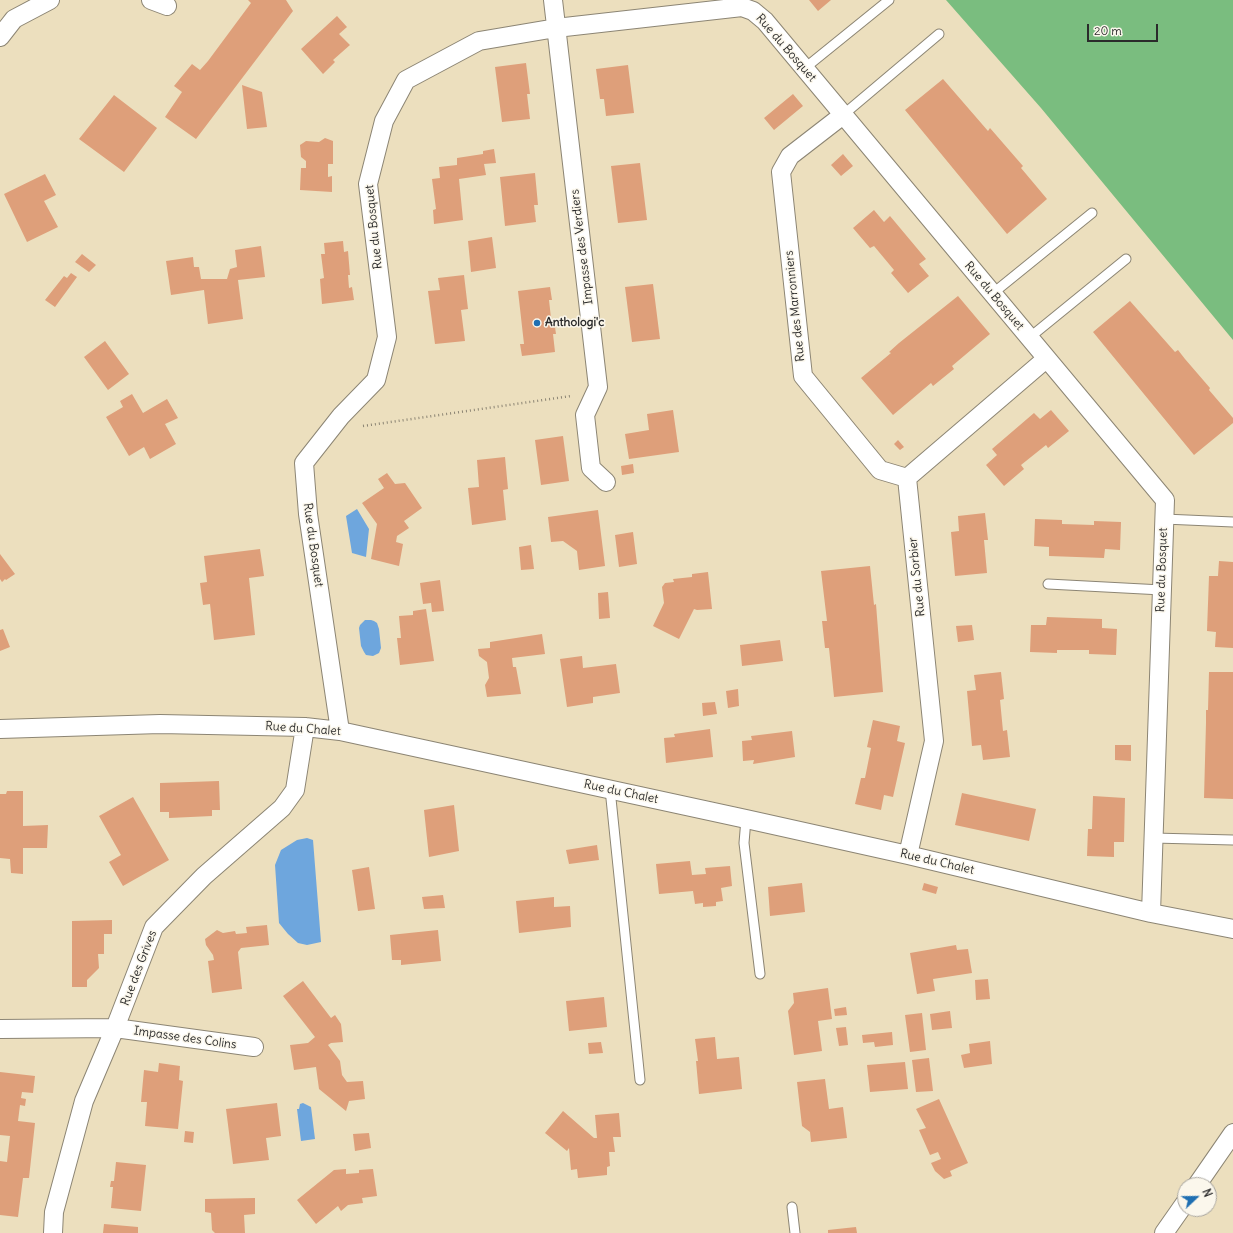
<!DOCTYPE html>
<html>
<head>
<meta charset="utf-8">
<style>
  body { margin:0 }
  #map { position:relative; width:1233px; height:1233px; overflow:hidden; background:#ecdfbe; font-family:Delius,sans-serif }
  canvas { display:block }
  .north { position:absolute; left:1177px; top:1177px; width:40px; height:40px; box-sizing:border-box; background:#fbf7ec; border:1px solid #a8a59f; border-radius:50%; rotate:68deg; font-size:11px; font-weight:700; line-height:16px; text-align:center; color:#2b2b2b }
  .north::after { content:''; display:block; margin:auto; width:14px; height:18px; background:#1f6fb2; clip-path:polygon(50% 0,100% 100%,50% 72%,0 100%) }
  .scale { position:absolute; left:1087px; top:24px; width:71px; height:18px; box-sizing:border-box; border:2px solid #2b2b2b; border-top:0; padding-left:5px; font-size:12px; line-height:14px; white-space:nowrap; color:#2b2b2b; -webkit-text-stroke:3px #fbf7ec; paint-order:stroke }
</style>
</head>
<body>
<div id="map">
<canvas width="1233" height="1233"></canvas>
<div class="north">N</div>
<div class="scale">20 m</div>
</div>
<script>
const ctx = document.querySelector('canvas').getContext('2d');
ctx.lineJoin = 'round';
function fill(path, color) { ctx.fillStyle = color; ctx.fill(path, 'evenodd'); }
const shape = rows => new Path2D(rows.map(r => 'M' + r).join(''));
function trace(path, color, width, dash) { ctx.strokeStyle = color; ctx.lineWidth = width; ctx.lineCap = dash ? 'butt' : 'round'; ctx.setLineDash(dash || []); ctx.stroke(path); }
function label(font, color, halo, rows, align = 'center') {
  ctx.font = font + ' Delius,sans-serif'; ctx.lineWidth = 3; ctx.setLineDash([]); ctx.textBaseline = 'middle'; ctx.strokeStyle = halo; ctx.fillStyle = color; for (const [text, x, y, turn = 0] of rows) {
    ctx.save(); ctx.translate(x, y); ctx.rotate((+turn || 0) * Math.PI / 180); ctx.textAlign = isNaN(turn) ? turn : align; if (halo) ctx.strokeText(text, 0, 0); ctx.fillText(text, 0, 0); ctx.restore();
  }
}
const forest = shape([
  [946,0,1233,0,1233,340,1041,108]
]);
const water = shape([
  [357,509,369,529,366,557,352,553,346,516],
  [365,620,371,620,374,621,377,623,379,629,381,648,379,653,373,656,366,655,364,652,361,646,359,628,360,625],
  [307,838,313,840,321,942,307,945,298,943,288,934,279,923,275,865,281,850,297,840],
  [303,1103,311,1107,315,1139,301,1141,297,1109,299,1109,300,1104]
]);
const building = shape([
  [248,0,286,0,293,11,196,139,165,117,182,92,174,86,192,64,200,70,208,61,251,3],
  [809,0,831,0,818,11],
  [337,16,347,27,339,34,350,45,333,60,335,62,323,74,301,49],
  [526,63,530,94,527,94,530,119,502,122,495,67],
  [628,65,634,113,606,116,604,99,600,99,596,69],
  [943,79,988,131,990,128,1016,158,1023,166,1021,168,1047,199,1007,234,905,110],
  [242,85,262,92,267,127,247,129],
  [793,94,803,106,774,130,764,118],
  [114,95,157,128,124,172,79,139],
  [325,138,333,141,333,164,328,164,328,177,332,176,332,192,300,190,301,168,306,168,306,161,301,157,300,145,306,141,319,142],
  [494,149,496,163,484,164,486,175,459,179,463,220,434,224,433,210,436,209,432,179,440,178,439,167,457,165,457,158,483,154,483,151],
  [843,154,853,166,841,176,831,165],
  [640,163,647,220,618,223,611,166],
  [535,173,538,205,534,205,536,222,505,226,500,177],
  [45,174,56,195,44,201,58,227,27,242,4,194],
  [874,210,884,222,890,216,926,259,919,264,929,276,908,293,891,273,894,270,874,246,870,248,853,228],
  [492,237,496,268,471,272,468,241],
  [343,241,344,252,348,251,350,275,348,275,349,288,352,287,354,300,322,304,320,279,324,278,321,254,325,254,324,243],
  [261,246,265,277,238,280,243,319,208,324,204,290,171,295,166,261,193,257,194,267,199,267,201,279,227,279,230,269,237,267,235,250],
  [82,254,96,265,89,272,75,262],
  [71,273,77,277,55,307,45,300,64,276,67,278],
  [464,275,468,309,461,310,465,341,435,344,428,291,440,290,438,278],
  [653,284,660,339,632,342,625,287],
  [550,287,552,300,549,300,552,327,555,327,556,334,553,334,555,352,522,356,520,344,524,344,518,291],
  [958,296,990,334,952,366,954,369,933,386,931,383,893,415,861,378,891,353,889,352,899,343],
  [1130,301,1175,352,1178,350,1185,359,1210,388,1209,390,1233,418,1233,423,1194,455,1093,332],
  [105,341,129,374,108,390,84,357],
  [132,394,143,413,167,399,178,418,165,424,176,444,150,459,144,447,129,456,106,417,123,407,120,401],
  [673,410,679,452,629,459,625,434,649,430,647,414],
  [1051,410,1069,431,1048,448,1046,445,1021,465,1024,469,1004,486,986,465,997,455,992,449,1034,413,1040,419],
  [563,436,569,481,541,485,535,440],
  [898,440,904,447,900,450,894,444],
  [505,457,508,489,503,490,506,520,472,525,468,488,479,487,477,460],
  [633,464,634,473,622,475,621,466],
  [387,473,395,484,405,483,422,508,404,521,409,528,397,536,396,542,403,544,399,566,371,559,377,524,362,503,384,488,378,479],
  [598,510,605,566,579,570,577,551,563,541,551,542,548,517],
  [985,513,988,540,984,540,987,573,955,576,951,532,959,531,958,516],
  [1035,519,1062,520,1062,524,1094,525,1094,521,1121,522,1120,550,1105,549,1104,558,1049,556,1049,547,1034,546],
  [633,532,637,564,619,567,615,535],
  [531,545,534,569,521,570,519,547],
  [260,549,264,576,249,578,255,635,214,640,210,604,203,605,200,583,207,582,204,556],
  [0,554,15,574,6,580,5,579,2,582,0,579],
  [1219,561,1233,562,1233,648,1215,647,1216,632,1207,631,1209,576,1218,576],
  [870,566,874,605,876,604,877,617,883,692,834,697,829,648,825,648,822,621,827,621,821,571],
  [708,572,712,609,697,610,694,609,679,639,653,626,664,603,662,587,665,583,674,582,673,579,692,577,692,574],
  [440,580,444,611,432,612,431,603,423,604,420,583],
  [608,592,610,618,599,619,598,593],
  [426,609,434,661,400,665,397,638,401,638,399,616,413,615,413,611],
  [1047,617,1102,619,1102,628,1117,629,1116,655,1089,654,1089,650,1057,650,1057,653,1030,652,1031,625,1046,625],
  [972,625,974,640,958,642,956,626],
  [3,629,10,647,0,651,0,630],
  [542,634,545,654,512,658,513,667,516,667,521,694,487,697,485,685,489,678,487,662,479,656,478,649,490,648,490,642],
  [780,640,783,661,742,666,740,645],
  [582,656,583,668,616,664,620,693,593,697,593,703,567,707,560,659],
  [1001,672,1004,699,1000,700,1003,731,1007,730,1010,757,983,760,981,745,972,746,967,691,976,690,974,675],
  [1209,672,1233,672,1233,799,1204,798,1206,723,1206,710,1208,710],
  [738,689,739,706,728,708,726,691],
  [715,702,717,714,703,716,702,703],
  [873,720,900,726,897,741,905,743,893,797,884,795,881,810,855,804,861,778,865,778,871,748,867,747],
  [710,729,713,757,666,763,664,738,675,737,674,734],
  [792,731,795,757,753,764,754,760,743,761,742,741,752,740,751,736],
  [1115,745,1131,745,1131,761,1115,760],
  [219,781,220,810,212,810,212,816,169,818,169,812,160,812,160,783],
  [7,791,23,791,23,826,48,825,47,848,23,848,23,874,11,873,10,859,0,858,0,794,6,794],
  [962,793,1036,809,1029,841,955,825],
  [1093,796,1125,798,1124,842,1114,842,1114,857,1087,856,1088,829,1092,829],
  [133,797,169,860,123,886,109,862,121,855,99,816],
  [454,805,459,851,429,857,424,810],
  [597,845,599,860,569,864,566,850],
  [690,861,692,875,706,874,705,868,730,866,732,886,721,888,723,901,716,902,716,906,703,907,703,903,695,904,693,891,659,894,656,864],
  [369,867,375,909,358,911,352,870],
  [802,883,805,912,770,916,768,887],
  [924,883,938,887,936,894,922,890],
  [443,895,445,908,424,909,422,897],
  [554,897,554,907,570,906,571,927,519,933,516,901],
  [112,920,112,934,104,934,104,954,98,954,99,968,87,980,87,987,72,987,72,921],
  [267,925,269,945,241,948,238,952,242,989,212,993,208,961,214,960,213,955,206,945,205,939,217,930,223,933,235,931,236,934,247,933,246,927],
  [438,930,441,961,401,965,401,960,392,960,390,935],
  [956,945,957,950,968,949,972,973,933,979,935,991,917,994,910,953],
  [988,979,990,999,976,1000,975,980],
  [303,981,331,1018,335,1015,341,1024,343,1042,331,1043,328,1045,340,1061,342,1075,347,1082,363,1081,365,1099,349,1101,346,1111,319,1089,316,1067,294,1070,290,1045,308,1043,315,1037,283,996],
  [828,988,832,1019,818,1021,822,1051,794,1055,788,1011,794,1003,793,993],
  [604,997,607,1027,569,1031,566,1001],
  [846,1007,847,1015,835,1016,834,1009],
  [950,1011,952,1028,932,1030,930,1014],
  [922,1013,926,1050,910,1052,905,1015],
  [846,1027,848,1045,839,1046,836,1028],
  [892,1032,893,1045,875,1047,874,1042,863,1043,862,1035],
  [715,1037,717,1059,739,1057,742,1089,699,1094,696,1061,698,1061,695,1039],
  [990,1041,992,1064,964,1068,961,1055,970,1053,969,1044],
  [601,1042,603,1053,589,1054,588,1043],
  [929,1058,933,1091,916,1092,912,1060],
  [905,1062,908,1089,870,1092,867,1065],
  [159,1063,180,1066,179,1080,183,1081,178,1129,145,1126,147,1102,141,1102,144,1070,158,1072],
  [0,1072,35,1076,33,1093,22,1092,21,1098,26,1099,25,1106,20,1105,18,1121,35,1123,29,1178,23,1178,18,1217,0,1215,0,1161,7,1162,10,1136,0,1135],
  [825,1079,829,1109,843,1107,847,1138,811,1142,810,1132,802,1126,797,1082],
  [939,1099,968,1163,950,1171,952,1176,944,1179,935,1171,931,1163,941,1159,938,1152,930,1155,919,1130,926,1128,916,1109],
  [277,1103,281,1136,266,1138,269,1160,233,1164,226,1109],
  [563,1111,594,1138,597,1138,595,1115,619,1113,621,1137,613,1137,615,1152,609,1152,610,1166,607,1167,607,1175,578,1178,577,1169,571,1170,569,1148,567,1151,545,1133],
  [185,1131,194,1132,193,1143,184,1142],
  [369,1133,371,1148,355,1151,353,1134],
  [116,1162,146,1165,141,1211,111,1208,113,1187,110,1187,111,1181,114,1181],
  [346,1169,346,1174,359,1173,359,1170,373,1169,377,1196,362,1198,363,1203,348,1205,341,1211,338,1206,316,1224,297,1200,334,1170],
  [255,1198,255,1214,244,1215,245,1233,215,1233,212,1230,211,1213,205,1212,205,1199],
  [104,1224,138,1227,138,1233,103,1233],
  [856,1227,857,1233,828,1233,828,1230]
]);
const path = shape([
  [363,426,571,396]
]);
const lane = shape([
  [805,68,889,0],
  [843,115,939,34],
  [992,294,1092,213],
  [1029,338,1126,259],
  [1164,519,1233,522],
  [1048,584,1162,590],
  [610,789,640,1080],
  [746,819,744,843,760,974],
  [1153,838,1233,840],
  [792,1207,795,1233]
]);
const street = shape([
  [151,0,167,6],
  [553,0,598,387,585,415,591,468,606,482],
  [0,37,14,19,50,0],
  [843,115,790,156,781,172,803,376,880,470,907,478],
  [0,729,160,724,305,727,340,731,746,819,908,855,1151,913,1233,929],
  [340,731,308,514,304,463,341,416,376,380,387,337,368,184,384,121,406,80,479,41,556,28,742,7,753,11,765,21,1165,500,1151,913],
  [908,855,934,741,907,478,1046,359],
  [0,1029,115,1028,254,1047],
  [1197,1185,1233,1133],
  [53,1233,54,1212,84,1101,115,1028,154,927,204,876,282,808,295,790,305,727],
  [1164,1233,1185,1203]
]);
const markers = [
  [537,323,4,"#1f6fb2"]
];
const streetNames = [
  ["Rue du Bosquet",786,48,49],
  ["Rue du Bosquet",374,227,-96],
  ["Impasse des Verdiers",582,247,-97],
  ["Rue du Bosquet",994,296,50],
  ["Rue des Marronniers",795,306,-96],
  ["Rue du Bosquet",313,545,82],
  ["Rue du Bosquet",1162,570,-88],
  ["Rue du Sorbier",917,577,-96],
  ["Rue du Chalet",303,729,4],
  ["Rue du Chalet",621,792,12],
  ["Rue du Chalet",937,862,13],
  ["Rue des Grives",139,968,-69],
  ["Impasse des Colins",185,1038,8]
];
const poiNames = [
  ["Anthologi'c",545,323]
];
fill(forest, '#7abd7f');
fill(water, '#6ea6dd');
fill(building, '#de9f7a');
trace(lane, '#8c8574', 11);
trace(street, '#8c8574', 20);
trace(path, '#8c8574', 2.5, [1, 3]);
trace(lane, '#fff', 9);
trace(street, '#fff', 18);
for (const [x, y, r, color] of markers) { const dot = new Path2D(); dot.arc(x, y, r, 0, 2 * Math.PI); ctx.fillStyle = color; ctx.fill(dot); trace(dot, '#fbf7ec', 1.5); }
label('12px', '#2b2b2b', '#fbf7ec', streetNames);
label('bold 12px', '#2b2b2b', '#fbf7ec', poiNames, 'left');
</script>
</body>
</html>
